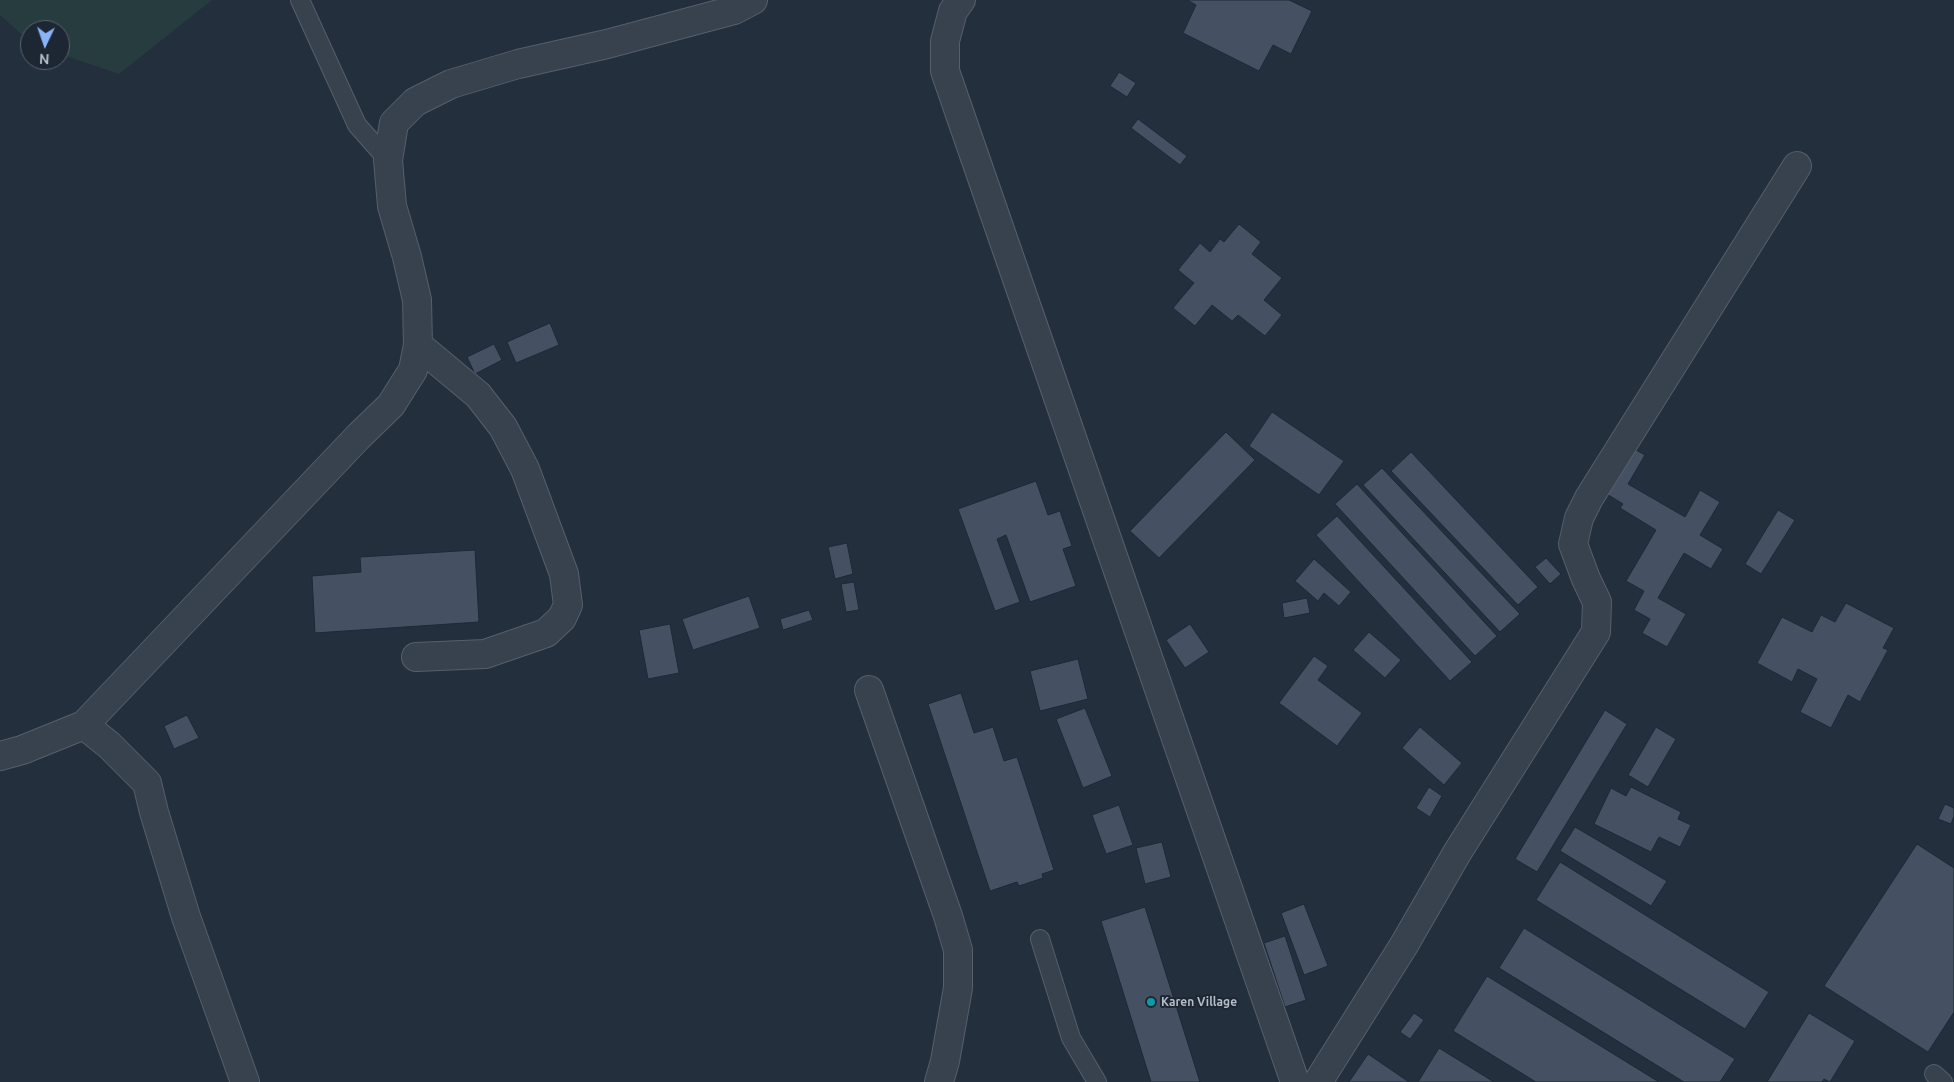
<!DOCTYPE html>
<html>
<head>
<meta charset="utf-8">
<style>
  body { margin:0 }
  #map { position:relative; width:1954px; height:1082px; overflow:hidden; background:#242f3e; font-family:Ubuntu,sans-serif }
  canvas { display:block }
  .north { position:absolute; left:20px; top:20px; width:50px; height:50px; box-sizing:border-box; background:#1d2633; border:1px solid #59626f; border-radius:50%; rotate:183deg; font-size:14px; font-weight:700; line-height:20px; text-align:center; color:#b4bcc9 }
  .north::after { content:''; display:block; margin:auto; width:18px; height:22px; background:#8ab4f8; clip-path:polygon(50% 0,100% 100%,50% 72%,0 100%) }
</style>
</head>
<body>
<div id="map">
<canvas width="1954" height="1082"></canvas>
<div class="north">N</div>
</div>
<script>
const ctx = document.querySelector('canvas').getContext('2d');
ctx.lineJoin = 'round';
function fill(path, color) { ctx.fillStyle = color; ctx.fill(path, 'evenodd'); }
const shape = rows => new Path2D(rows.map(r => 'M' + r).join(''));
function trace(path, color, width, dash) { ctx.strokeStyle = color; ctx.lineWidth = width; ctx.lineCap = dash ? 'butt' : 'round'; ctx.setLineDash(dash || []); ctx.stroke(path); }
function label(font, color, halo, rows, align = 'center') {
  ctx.font = font + ' Ubuntu,sans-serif'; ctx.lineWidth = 4; ctx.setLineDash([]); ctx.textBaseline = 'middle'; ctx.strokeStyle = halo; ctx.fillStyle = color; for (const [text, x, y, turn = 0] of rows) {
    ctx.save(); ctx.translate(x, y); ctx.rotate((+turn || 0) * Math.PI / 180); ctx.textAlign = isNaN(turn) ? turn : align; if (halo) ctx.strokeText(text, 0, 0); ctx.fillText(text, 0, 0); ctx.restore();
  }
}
const green = shape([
  [0,0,212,0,119,74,60,54,60,30,30,30,30,42,0,15]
]);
const building = shape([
  [1187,0,1289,0,1312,11,1291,54,1273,45,1259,71,1183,33,1196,5,1187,0],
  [1119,72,1136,83,1127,97,1110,86,1119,72],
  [1138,119,1187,156,1180,165,1131,128,1138,119],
  [1239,224,1261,242,1252,254,1282,278,1264,300,1282,315,1265,336,1238,315,1232,321,1212,305,1195,326,1173,308,1194,283,1178,270,1200,243,1210,252,1220,239,1224,242,1239,224],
  [550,323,559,345,516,363,507,342,550,323],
  [494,344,502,360,475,374,467,357,494,344],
  [1272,412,1344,461,1319,495,1249,446,1272,412],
  [1226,432,1255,460,1159,558,1130,531,1226,432],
  [1629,446,1645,455,1628,484,1685,517,1700,490,1720,502,1700,535,1723,549,1711,569,1684,553,1658,598,1686,614,1667,647,1642,633,1650,619,1634,610,1644,591,1626,581,1656,530,1620,508,1623,504,1602,491,1629,446],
  [1411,452,1538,587,1518,605,1391,471,1411,452],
  [1382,468,1520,614,1500,632,1363,485,1382,468],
  [1036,481,1048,515,1060,511,1072,546,1063,549,1076,586,1030,602,1006,535,997,539,1020,602,995,611,958,509,1036,481],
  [1357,484,1497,636,1475,656,1335,504,1357,484],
  [1778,510,1795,520,1761,574,1745,564,1778,510],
  [1337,516,1472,662,1450,681,1316,535,1337,516],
  [847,543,853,574,835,579,828,547,847,543],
  [475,550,479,622,315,633,312,576,361,572,360,557,475,550],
  [1546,558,1561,574,1550,584,1535,567,1546,558],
  [1314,559,1351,592,1339,606,1324,593,1318,601,1295,581,1314,559],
  [854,582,859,610,846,612,841,584,854,582],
  [749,596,760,628,693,650,682,619,749,596],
  [1307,598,1310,613,1284,618,1282,603,1307,598],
  [1846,603,1894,628,1883,648,1888,650,1860,702,1848,695,1831,728,1800,712,1817,679,1798,669,1792,682,1757,663,1782,617,1812,632,1821,615,1835,622,1846,603],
  [809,610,813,620,783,630,780,619,809,610],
  [670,624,679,673,648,679,639,630,670,624],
  [1190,624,1209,652,1185,668,1166,640,1190,624],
  [1369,632,1401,660,1385,678,1353,650,1369,632],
  [1314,656,1328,666,1318,680,1362,713,1337,746,1279,703,1314,656],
  [1078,659,1088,699,1040,711,1030,671,1078,659],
  [961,693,974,733,993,727,1004,761,1017,757,1054,870,1042,874,1043,878,1019,886,1017,882,990,891,928,704,961,693],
  [1085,708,1112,776,1083,788,1056,719,1085,708],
  [1605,710,1627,724,1537,872,1515,859,1605,710],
  [187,715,199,738,174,749,164,726,187,715],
  [1420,727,1462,763,1444,785,1402,748,1420,727],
  [1656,727,1676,739,1648,787,1628,775,1656,727],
  [1429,787,1442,796,1430,817,1416,808,1429,787],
  [1631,787,1681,812,1678,819,1691,825,1680,847,1659,837,1651,852,1594,824,1611,788,1626,796,1631,787],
  [1945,804,1954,808,1954,816,1951,824,1938,819,1945,804],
  [1119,805,1133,845,1106,854,1092,815,1119,805],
  [1575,827,1667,881,1651,906,1560,851,1575,827],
  [1162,842,1171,877,1145,884,1136,848,1162,842],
  [1917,844,1954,868,1954,1012,1928,1052,1824,986,1917,844],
  [1560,862,1769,992,1745,1029,1536,900,1560,862],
  [1304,904,1328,966,1304,975,1281,913,1304,904],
  [1145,907,1200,1082,1151,1082,1101,921,1145,907],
  [1524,928,1735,1059,1720,1082,1684,1082,1499,968,1524,928],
  [1285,936,1306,1000,1285,1007,1264,943,1285,936],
  [1487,976,1659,1082,1536,1082,1453,1031,1487,976],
  [1414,1013,1424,1020,1410,1039,1400,1032,1414,1013],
  [1809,1013,1855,1041,1830,1082,1824,1079,1822,1082,1767,1082,1809,1013],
  [1439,1048,1494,1082,1418,1082,1439,1048],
  [1368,1054,1409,1082,1349,1082,1368,1054]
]);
const service = shape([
  [300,0,357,125,388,160],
  [1040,939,1071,1038,1097,1082],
  [1934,1074,1943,1082]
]);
const minor = shape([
  [961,0,953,11,945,41,945,71,1295,1082],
  [416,657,485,654,546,633,562,618,568,605,564,574,525,469,503,427,478,395,418,345],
  [869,690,948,916,958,950,958,988,945,1061,939,1082],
  [84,725,109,745,147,783,154,812,186,917,245,1082],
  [0,756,22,750,84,725,359,436,391,405,413,370,418,345,417,300,407,257,392,206,388,160,394,123,415,102,451,84,518,64,607,44,734,10,753,0],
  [1318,1082,1404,945,1457,853,1596,632,1597,602,1586,579,1573,544,1579,518,1589,498,1797,166]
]);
const markers = [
  [1151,1002,5,"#0f9aa8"]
];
const poiNames = [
  ["Karen Village",1161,1002]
];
fill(green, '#263c3f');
fill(building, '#455162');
trace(building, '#1f2835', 1);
trace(service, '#565f6c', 20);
trace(minor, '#565f6c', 30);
trace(service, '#38414e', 18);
trace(minor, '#38414e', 28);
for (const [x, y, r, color] of markers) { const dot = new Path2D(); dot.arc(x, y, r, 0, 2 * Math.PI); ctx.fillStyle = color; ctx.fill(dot); trace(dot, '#1d2633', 2); }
label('bold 12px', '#b4bcc9', '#1d2633', poiNames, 'left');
</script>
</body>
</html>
